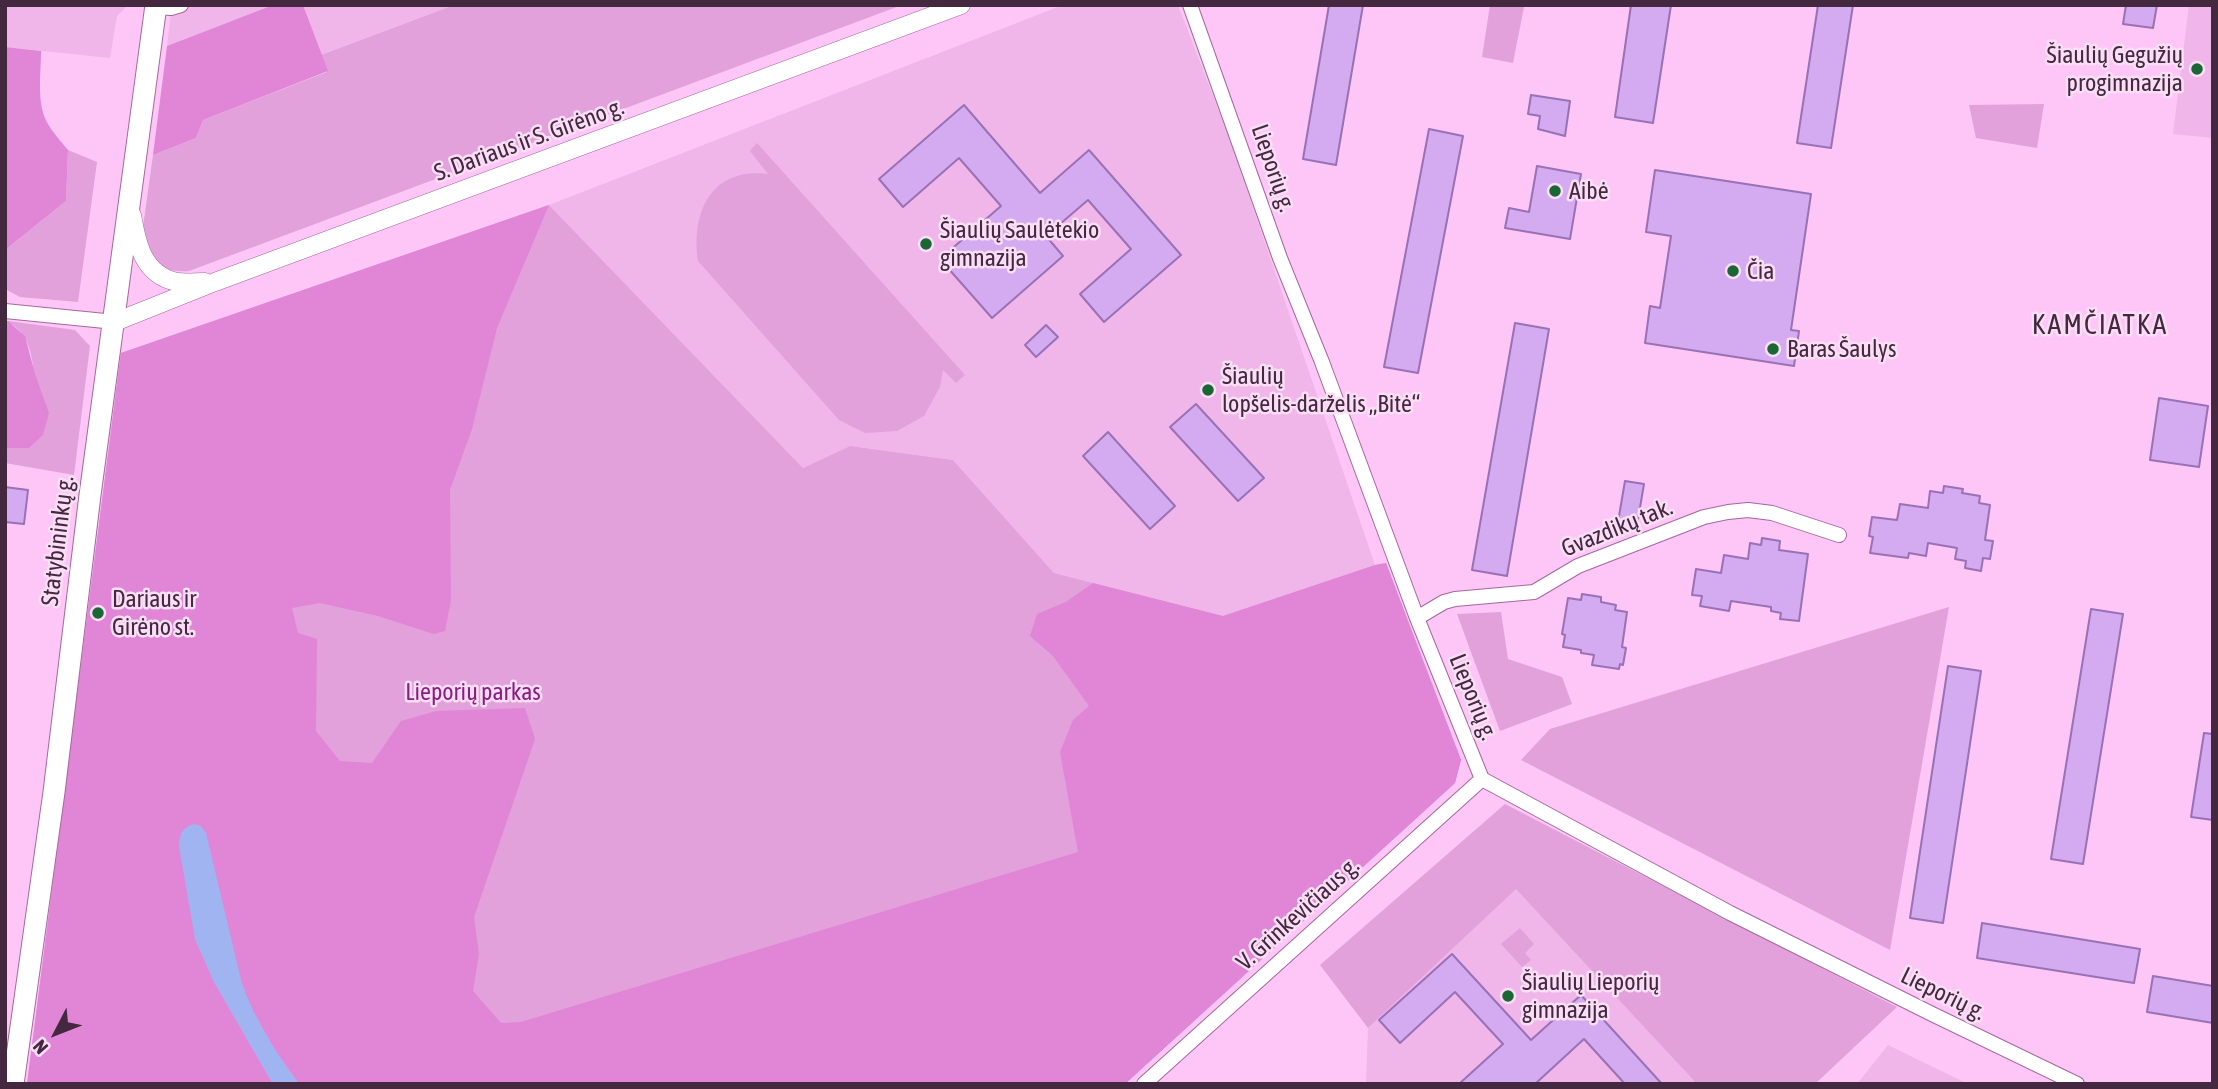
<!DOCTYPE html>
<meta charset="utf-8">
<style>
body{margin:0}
#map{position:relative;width:2218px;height:1089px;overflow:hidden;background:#fdc6f6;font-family:"Asap Condensed",sans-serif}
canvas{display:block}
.frame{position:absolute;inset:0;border:7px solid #432840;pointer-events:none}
.north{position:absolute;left:21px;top:998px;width:70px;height:70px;-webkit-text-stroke:5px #fadef5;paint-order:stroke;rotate:228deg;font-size:19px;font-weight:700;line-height:28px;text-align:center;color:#432840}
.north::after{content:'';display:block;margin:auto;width:24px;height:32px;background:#432840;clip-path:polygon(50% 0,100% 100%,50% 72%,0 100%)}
</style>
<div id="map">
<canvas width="2218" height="1089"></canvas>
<div class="frame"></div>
<div class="north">N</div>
</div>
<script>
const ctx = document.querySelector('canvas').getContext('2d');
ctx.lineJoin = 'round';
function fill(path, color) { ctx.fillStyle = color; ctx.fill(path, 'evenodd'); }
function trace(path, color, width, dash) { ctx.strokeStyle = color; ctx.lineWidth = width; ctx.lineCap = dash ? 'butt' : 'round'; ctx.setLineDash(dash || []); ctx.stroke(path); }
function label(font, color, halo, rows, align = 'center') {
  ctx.font = font + ' "Asap Condensed",sans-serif'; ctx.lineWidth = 5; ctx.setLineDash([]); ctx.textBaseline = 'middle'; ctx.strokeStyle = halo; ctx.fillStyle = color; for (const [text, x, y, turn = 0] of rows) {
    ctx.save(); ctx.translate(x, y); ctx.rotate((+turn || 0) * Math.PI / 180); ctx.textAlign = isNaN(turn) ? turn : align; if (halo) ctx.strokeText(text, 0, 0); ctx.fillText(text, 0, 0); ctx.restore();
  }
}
const built = new Path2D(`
 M 5,5 L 128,5 L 117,16 L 110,58 L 5,47 Z
 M 172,5 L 273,5 L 167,46 Z
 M 303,5 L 454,5 L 321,55 Z
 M 1063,5 L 1178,5 L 1229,137 L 1375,565 L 1223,616 L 1054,573 L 953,460 L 850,446 L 803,468 L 549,205 Z
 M 2189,5 L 2213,5 L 2213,138 L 2173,134 Z
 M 1516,888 L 1697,1084 L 1366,1084 L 1368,1028 Z
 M 1888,1045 L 1968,1084 L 1857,1084 Z`);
const green = new Path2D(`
 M 454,5 L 902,5 L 189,271 C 159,274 145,255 143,227 L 153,155 L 196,138 L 203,120 L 327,72 L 321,55 Z
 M 1490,5 L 1524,7 L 1513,63 L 1482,57 Z
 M 2044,104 L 2037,148 L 1976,138 L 1969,105 Z
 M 757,143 L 965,375 L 956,383 L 943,370 L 940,387 L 924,416 L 897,431 L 865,433 L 839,420 L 698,261 C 691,211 712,167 768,174 L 750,151 Z
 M 68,150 L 97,162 L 78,302 L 20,297 L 5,289 L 5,250 L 66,201 Z
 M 549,205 L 803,468 L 850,446 L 953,460 L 1054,573 L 1223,616 L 1375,565 L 1386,563 L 1461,760 L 1455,783 L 1125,1084 L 27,1084 L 121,353 Z
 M 5,321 L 8,321 L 75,330 L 90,346 L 74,475 L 5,463 L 5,448 L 29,448 C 32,412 47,336 5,321 Z
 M 1949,607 L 1890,950 L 1521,760 L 1550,729 Z
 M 1501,612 L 1508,659 L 1562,677 L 1572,704 L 1500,731 L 1457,614 Z
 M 1505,804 L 1897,1007 L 1815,1084 L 1697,1084 L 1516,889 L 1368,1028 L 1320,965 Z
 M 1520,928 L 1534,944 L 1525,953 L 1531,960 L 1522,967 L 1501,944 Z`);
const forest = new Path2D(`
 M 273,5 L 303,5 L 328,71 L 203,120 L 196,138 L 153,155 L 167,46 Z
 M 5,47 L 41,51 C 41,72 37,99 45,118 C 50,130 60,140 68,150 L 66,201 L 5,250 Z
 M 549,205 L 497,328 L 472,429 L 450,490 L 451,600 L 445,631 L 434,634 L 378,616 L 320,603 L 292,608 L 298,633 L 317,639 L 316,731 L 340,761 L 372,763 L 401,721 L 436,711 L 525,708 L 535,739 L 474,917 L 479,954 L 473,991 L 501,1023 L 521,1022 L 1078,852 L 1060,752 L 1073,720 L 1089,706 L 1053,656 L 1030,636 L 1037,614 L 1066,602 L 1093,583 L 1223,616 L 1375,565 L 1386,563 L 1461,760 L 1455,783 L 1125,1084 L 299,1084 L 275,1050 L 249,1004 L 242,984 L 195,939 L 214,982 L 273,1084 L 27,1084 L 121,353 Z
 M 8,321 L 25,336 L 35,374 L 49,413 L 43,435 L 29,448 L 5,448 L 5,322 Z`);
const water = new Path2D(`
 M 194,824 L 201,826 L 206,833 L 242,984 C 255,1020 276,1053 299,1084 L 273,1084 L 214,982 L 195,939 L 179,846 C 180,834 181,828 194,824 Z`);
const building = new Path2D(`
 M 1329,5 L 1363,5 L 1336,165 L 1303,159 Z
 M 1631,5 L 1671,5 L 1653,123 L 1615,117 Z
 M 1818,5 L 1853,5 L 1831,148 L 1797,143 Z
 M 2126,5 L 2157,5 L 2153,28 L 2123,24 Z
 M 1531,95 L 1570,101 L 1565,136 L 1538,129 L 1540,116 L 1528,114 Z
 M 964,105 L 1040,193 L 1089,150 L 1181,255 L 1104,322 L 1080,294 L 1131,249 L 1088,200 L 1046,236 L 1063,256 L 992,318 L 940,259 L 1001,206 L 959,158 L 903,207 L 879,179 Z
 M 1429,129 L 1463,136 L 1418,373 L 1384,367 Z
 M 1537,166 L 1581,174 L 1570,239 L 1505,228 L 1509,208 L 1529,212 Z
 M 1655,170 L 1811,194 L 1791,330 L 1799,331 L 1794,366 L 1645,343 L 1650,306 L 1660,308 L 1671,236 L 1646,232 Z
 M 1515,323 L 1549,329 L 1507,576 L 1472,570 Z
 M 1046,325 L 1058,337 L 1036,357 L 1025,345 Z
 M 2159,398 L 2208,406 L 2199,467 L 2150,460 Z
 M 1196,404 L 1264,478 L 1238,501 L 1170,427 Z
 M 1108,432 L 1175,506 L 1150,529 L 1083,456 Z
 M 1625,481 L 1644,484 L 1637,525 L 1618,522 Z
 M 1944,486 L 1963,489 L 1962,493 L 1980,496 L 1979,503 L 1990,505 L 1985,540 L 1993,541 L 1990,559 L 1983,558 L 1981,571 L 1965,568 L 1966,561 L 1955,559 L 1957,548 L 1928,543 L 1926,556 L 1909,553 L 1908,558 L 1870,553 L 1873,537 L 1869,536 L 1872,517 L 1897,520 L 1900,504 L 1928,508 L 1930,491 L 1943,493 Z
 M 5,487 L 28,490 L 24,524 L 5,522 Z
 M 1762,538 L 1780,541 L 1779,550 L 1808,554 L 1799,621 L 1780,619 L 1781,613 L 1771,611 L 1771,607 L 1731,601 L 1729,611 L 1700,606 L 1702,596 L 1692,595 L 1696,569 L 1721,573 L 1724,555 L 1748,559 L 1750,543 L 1761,545 Z
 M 1582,594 L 1601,597 L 1601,602 L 1616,605 L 1615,610 L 1627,612 L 1622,647 L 1626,648 L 1623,665 L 1620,664 L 1619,669 L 1592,665 L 1594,655 L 1581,653 L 1581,650 L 1563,647 L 1565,635 L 1562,634 L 1568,598 L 1581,600 Z
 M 2091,609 L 2123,614 L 2083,864 L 2051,859 Z
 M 1948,666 L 1981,671 L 1943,923 L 1910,918 Z
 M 2204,733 L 2213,734 L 2213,820 L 2191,817 Z
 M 1982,923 L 2140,949 L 2134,983 L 1977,958 Z
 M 1452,954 L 1531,1040 L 1581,995 L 1662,1084 L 1625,1084 L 1584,1039 L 1535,1084 L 1459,1084 L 1503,1044 L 1455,992 L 1400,1043 L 1379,1020 Z
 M 2153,976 L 2213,986 L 2213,1023 L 2147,1012 Z`);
const minor = new Path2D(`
 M 1190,5 L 1280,258 L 1322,362 L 1417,618 L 1482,779 L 1730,913 L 1932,1014 L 2077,1084
 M 156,7 L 171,8 L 181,5
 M 5,311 L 115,322
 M 1417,618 L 1444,602 L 1455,599 L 1534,592 L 1578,566 L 1704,517 L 1728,512 L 1748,510 L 1772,513 L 1839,535
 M 1144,1084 L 1482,779`);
const tertiary = new Path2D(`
 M 132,215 C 137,244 143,275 177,282 C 186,283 196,282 205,282
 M 115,322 L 215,282 L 961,5`);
const secondary = new Path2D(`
 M 13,1084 L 54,792 L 90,495 L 156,5`);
const markers = [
 [2197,69,7,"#1a6635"],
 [1555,191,7,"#1a6635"],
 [926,244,7,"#1a6635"],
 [1733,271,7,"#1a6635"],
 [1773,349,7,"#1a6635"],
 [1208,390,7,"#1a6635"],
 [98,613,7,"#1a6635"],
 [1508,996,7,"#1a6635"]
];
const poiNames = [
 ["Šiaulių Gegužių",2183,55,"right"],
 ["progimnazija",2183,83,"right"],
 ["Aibė",1569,191],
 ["Šiaulių Saulėtekio",940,230],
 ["gimnazija",940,258],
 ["Čia",1747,271],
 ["Baras Šaulys",1787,349],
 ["Šiaulių",1222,376],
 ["lopšelis-darželis „Bitė“",1222,404],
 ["Dariaus ir",112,599],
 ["Girėno st.",112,627],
 ["Šiaulių Lieporių",1522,982],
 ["gimnazija",1522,1010]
];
const streetNames = [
 ["S. Dariaus ir S. Girėno g.",529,140,-20],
 ["Lieporių g.",1273,168,71],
 ["Gvazdikų tak.",1617,528,-22],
 ["Statybininkų g.",58,541,-83],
 ["Lieporių g.",1473,697,68],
 ["V. Grinkevičiaus g.",1298,914,-42],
 ["Lieporių g.",1943,994,26]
];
const parkNames = [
 ["Lieporių parkas",473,692]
];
const quarterNames = [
 ["KAMČIATKA",2100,325]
];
fill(built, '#f0b6e9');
fill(green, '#e2a1da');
fill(forest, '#e185d7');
fill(water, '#a0b4f2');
fill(building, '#d4aaf1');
trace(building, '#9971b5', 2);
trace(minor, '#a5679e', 16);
trace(tertiary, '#a5679e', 19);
trace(secondary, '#a5679e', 23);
trace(minor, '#fff', 14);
trace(tertiary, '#fff', 18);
trace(secondary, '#fff', 21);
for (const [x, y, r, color] of markers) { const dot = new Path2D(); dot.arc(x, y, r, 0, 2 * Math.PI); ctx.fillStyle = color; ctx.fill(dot); trace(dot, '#fadef5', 2.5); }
label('24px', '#432840', '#fadef5', poiNames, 'left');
label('24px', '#432840', '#fadef5', streetNames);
label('24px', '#8a1d84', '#fadef5', parkNames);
ctx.letterSpacing = '2px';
label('28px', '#432840', '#fadef5', quarterNames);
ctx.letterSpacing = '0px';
</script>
